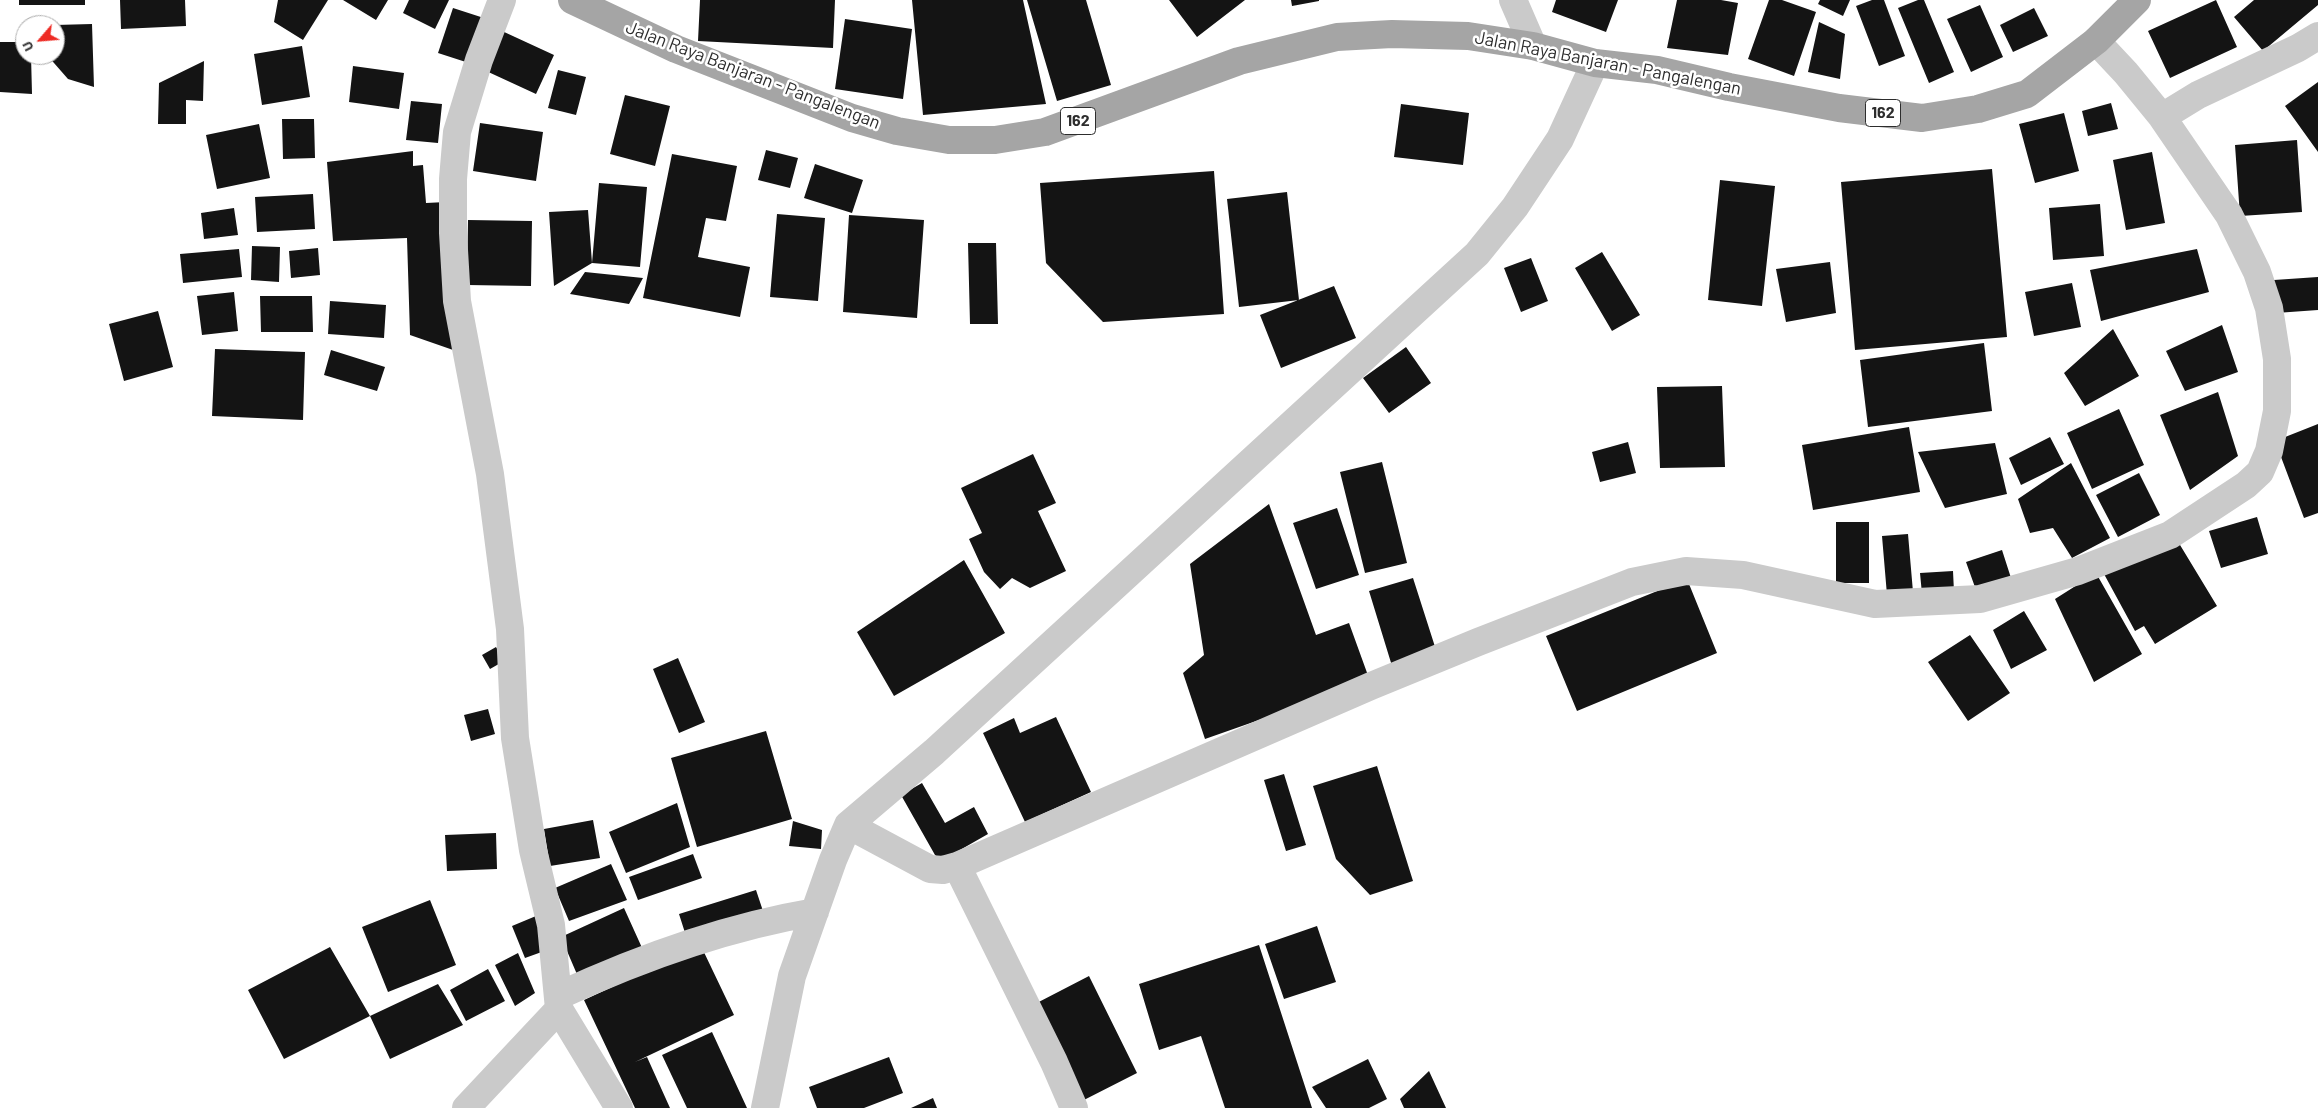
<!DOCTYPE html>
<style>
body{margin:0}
#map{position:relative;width:2318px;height:1108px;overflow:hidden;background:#fff;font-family:Barlow,sans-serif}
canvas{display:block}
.north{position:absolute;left:15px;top:15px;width:50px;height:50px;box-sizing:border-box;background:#fff;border:1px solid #ababab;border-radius:50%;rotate:243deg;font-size:14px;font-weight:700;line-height:20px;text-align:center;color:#2d2d2d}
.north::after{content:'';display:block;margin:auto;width:18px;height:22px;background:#ee2b24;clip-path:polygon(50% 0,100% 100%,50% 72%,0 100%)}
</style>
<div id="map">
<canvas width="2318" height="1108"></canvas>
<div class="north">U</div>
</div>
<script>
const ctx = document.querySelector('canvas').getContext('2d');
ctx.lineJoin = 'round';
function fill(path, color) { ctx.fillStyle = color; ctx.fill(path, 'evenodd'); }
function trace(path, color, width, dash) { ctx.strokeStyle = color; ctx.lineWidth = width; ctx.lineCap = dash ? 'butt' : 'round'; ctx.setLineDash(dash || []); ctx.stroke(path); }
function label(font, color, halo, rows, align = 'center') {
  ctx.font = font + ' Barlow,sans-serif'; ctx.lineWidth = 5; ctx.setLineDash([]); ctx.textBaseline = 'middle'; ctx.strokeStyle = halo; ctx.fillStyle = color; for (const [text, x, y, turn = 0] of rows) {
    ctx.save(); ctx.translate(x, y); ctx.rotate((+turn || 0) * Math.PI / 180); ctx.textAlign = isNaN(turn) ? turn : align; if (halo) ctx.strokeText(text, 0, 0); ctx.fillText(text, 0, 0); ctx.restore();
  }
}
const building = new Path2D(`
 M 19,0 L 85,0 L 85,5 L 19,5 Z
 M 120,0 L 185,0 L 186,26 L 121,29 Z
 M 278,0 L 328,0 L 303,40 L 274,22 Z
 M 343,0 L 388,0 L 376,20 Z
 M 409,0 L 449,0 L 435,29 L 403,13 Z
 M 700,0 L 835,0 L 833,48 L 698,41 Z
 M 912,0 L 1023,0 L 1046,104 L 923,115 Z
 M 1027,0 L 1086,0 L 1111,85 L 1057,101 Z
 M 1169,0 L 1245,0 L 1197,37 Z
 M 1291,0 L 1319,0 L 1319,1 L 1292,6 Z
 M 1556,0 L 1618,0 L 1606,32 L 1552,12 Z
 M 1677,0 L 1721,0 L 1738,3 L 1728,55 L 1667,48 Z
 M 1769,0 L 1782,0 L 1816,12 L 1794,76 L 1748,59 Z
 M 1820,0 L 1850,0 L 1843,16 L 1818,4 Z
 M 1872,0 L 1884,0 L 1905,56 L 1879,66 L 1856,6 Z
 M 1918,0 L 1924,0 L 1954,72 L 1929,83 L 1898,8 Z
 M 2216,0 L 2237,47 L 2170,78 L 2148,31 Z
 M 2254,0 L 2318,0 L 2318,5 L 2263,51 L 2234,17 Z
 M 1980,5 L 2003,57 L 1971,72 L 1947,19 Z
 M 453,8 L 487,19 L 472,64 L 438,53 Z
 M 2034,8 L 2048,36 L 2013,52 L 2000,25 Z
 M 845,19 L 912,29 L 903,99 L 835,89 Z
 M 1819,22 L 1845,34 L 1840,79 L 1808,72 Z
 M 92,24 L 94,87 L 68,79 L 47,55 L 55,55 L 55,25 Z
 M 502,31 L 554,55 L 536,94 L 484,70 Z
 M 0,42 L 25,42 L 25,55 L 31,55 L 32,94 L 0,92 Z
 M 302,46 L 310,97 L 262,105 L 254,54 Z
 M 204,61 L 203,101 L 186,100 L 186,124 L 158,124 L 159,83 Z
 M 353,66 L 404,73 L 399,109 L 349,102 Z
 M 558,70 L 586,77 L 576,115 L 548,108 Z
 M 2318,82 L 2318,152 L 2285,106 Z
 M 625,95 L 670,106 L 655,166 L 610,154 Z
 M 411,101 L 442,104 L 438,143 L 406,140 Z
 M 2111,103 L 2118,129 L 2088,136 L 2082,111 Z
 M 1401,104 L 1469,113 L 1463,165 L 1394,157 Z
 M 2064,113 L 2079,171 L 2035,183 L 2019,124 Z
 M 282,119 L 314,119 L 315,158 L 283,159 Z
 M 480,123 L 543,132 L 536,181 L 473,171 Z
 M 259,124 L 270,178 L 217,189 L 206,135 Z
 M 2297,140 L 2302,212 L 2240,216 L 2235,145 Z
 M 766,150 L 798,158 L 790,188 L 758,180 Z
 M 413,151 L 413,166 L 423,165 L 426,203 L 446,202 L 456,351 L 410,335 L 407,238 L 333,241 L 327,162 Z
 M 2152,152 L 2165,223 L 2126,230 L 2113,160 Z
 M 672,154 L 737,166 L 726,221 L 706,218 L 698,257 L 750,267 L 740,317 L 643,298 Z
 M 815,164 L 863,180 L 852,213 L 804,198 Z
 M 1992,169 L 2007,337 L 1855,350 L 1841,182 Z
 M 1214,171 L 1224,314 L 1103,322 L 1046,263 L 1040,183 Z
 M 1720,180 L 1775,186 L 1762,306 L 1708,300 Z
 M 599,183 L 647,187 L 640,267 L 592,263 L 554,286 L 549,212 L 588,210 L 592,263 Z
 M 1287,192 L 1299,300 L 1239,307 L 1227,199 Z
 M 313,194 L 315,229 L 257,232 L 255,197 Z
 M 2100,204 L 2104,256 L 2053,260 L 2049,208 Z
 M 234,208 L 238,235 L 204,239 L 201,213 Z
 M 777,214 L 825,218 L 818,301 L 770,297 Z
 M 849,215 L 924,220 L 917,318 L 843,312 Z
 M 468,220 L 532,221 L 531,286 L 467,285 Z
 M 968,243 L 996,243 L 998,324 L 970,324 Z
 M 252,246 L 280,247 L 279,282 L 251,280 Z
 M 318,248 L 320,275 L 291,278 L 289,251 Z
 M 239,249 L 242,277 L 183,283 L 180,254 Z
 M 2197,249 L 2209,292 L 2101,321 L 2090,270 Z
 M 1602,252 L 1640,315 L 1612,331 L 1575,268 Z
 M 1531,258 L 1548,301 L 1521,312 L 1504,268 Z
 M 1830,262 L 1836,313 L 1786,322 L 1776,269 Z
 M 585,272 L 643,278 L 629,304 L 570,294 Z
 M 2318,277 L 2318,310 L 2276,313 L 2274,280 Z
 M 2072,283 L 2081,327 L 2034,336 L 2025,292 Z
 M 1334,286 L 1356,338 L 1281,368 L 1260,315 Z
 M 234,292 L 238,331 L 202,335 L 197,296 Z
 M 260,296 L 312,296 L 313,332 L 261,332 Z
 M 330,301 L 386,305 L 384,338 L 328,334 Z
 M 158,311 L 173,367 L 124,381 L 109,324 Z
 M 2222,325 L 2238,372 L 2185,391 L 2166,351 Z
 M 2113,329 L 2139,376 L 2085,406 L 2064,373 Z
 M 1984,343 L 1992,411 L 1868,427 L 1860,360 Z
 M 1406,347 L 1431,383 L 1389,413 L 1363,378 Z
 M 215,349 L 305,352 L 303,420 L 212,416 Z
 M 331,350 L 385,367 L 377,391 L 324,375 Z
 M 1722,386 L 1725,467 L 1660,468 L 1657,387 Z
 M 2218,392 L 2238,456 L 2190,490 L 2160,415 Z
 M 2119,409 L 2144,465 L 2092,489 L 2067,433 Z
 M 2318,424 L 2318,513 L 2304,518 L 2275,441 Z
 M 1909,427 L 1920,492 L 1813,510 L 1802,445 Z
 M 2050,437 L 2064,464 L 2021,485 L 2009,458 Z
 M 1628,442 L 1636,473 L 1600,482 L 1592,452 Z
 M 1995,443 L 2007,494 L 1945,508 L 1918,452 Z
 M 1033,454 L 1056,503 L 1038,511 L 1066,571 L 1030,588 L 1012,578 L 1000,589 L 984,572 L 969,539 L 982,533 L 961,488 Z
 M 1382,462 L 1407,563 L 1365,573 L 1340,472 Z
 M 2071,463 L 2110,538 L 2072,558 L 2053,528 L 2030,533 L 2018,499 Z
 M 2139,473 L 2160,515 L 2118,537 L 2096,495 Z
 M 1269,504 L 1316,635 L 1349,623 L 1370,681 L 1205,739 L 1183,673 L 1204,655 L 1190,564 Z
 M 1337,508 L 1359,575 L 1316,589 L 1293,523 Z
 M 2257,517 L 2268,554 L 2221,568 L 2209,531 Z
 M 1836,522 L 1869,522 L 1869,583 L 1836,583 Z
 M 1908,534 L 1913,592 L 1887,595 L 1882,536 Z
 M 2177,540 L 2217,606 L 2155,644 L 2144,626 L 2135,631 L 2104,574 Z
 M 2002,550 L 2011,578 L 1976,590 L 1966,562 Z
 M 964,560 L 1005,633 L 894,696 L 857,632 Z
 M 1953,571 L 1954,592 L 1922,594 L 1920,573 Z
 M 2096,573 L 2142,654 L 2094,682 L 2055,599 Z
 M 1413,578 L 1437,653 L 1392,666 L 1369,591 Z
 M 1687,579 L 1717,653 L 1577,711 L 1546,636 Z
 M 2024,611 L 2047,650 L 2011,669 L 1993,630 Z
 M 1970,635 L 2010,693 L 1968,721 L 1928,662 Z
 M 496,647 L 504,661 L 490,669 L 482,655 Z
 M 678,658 L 705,722 L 679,733 L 653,669 Z
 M 488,709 L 495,734 L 471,741 L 464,715 Z
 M 1056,717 L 1091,792 L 1025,822 L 983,733 L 1014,718 L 1020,733 Z
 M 766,731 L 792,819 L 697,847 L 671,758 Z
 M 1377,766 L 1413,881 L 1370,895 L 1336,859 L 1313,786 Z
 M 1284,774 L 1306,845 L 1286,851 L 1264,780 Z
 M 922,783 L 945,823 L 974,807 L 988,834 L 953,854 L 945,863 L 935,855 L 901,795 Z
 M 677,803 L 690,847 L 626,873 L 609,832 Z
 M 593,820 L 600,858 L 550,866 L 544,829 Z
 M 793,821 L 822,830 L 821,849 L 789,846 Z
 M 496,833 L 497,869 L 447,871 L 445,835 Z
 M 693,854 L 702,878 L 638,900 L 629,877 Z
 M 611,864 L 627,900 L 569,921 L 555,888 Z
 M 756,890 L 764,914 L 687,939 L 679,914 Z
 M 430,900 L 456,965 L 388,992 L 362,927 Z
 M 624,908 L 643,950 L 579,979 L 561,937 Z
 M 536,916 L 550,949 L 525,958 L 512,926 Z
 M 1317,926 L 1336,982 L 1284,999 L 1265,944 Z
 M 1259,945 L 1273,988 L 1312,1108 L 1225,1108 L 1201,1036 L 1159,1050 L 1139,984 Z
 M 701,946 L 734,1015 L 635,1062 L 647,1057 L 670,1108 L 635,1108 L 584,1000 Z
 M 330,947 L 370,1016 L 438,984 L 463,1025 L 390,1059 L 370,1016 L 284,1059 L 248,990 Z
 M 518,953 L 535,993 L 515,1006 L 495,965 Z
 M 488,969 L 505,1001 L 466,1021 L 450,990 Z
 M 1089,976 L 1137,1073 L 1080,1102 L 1031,1006 Z
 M 712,1032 L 747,1108 L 687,1108 L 662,1055 Z
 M 889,1057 L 903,1093 L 864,1108 L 817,1108 L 809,1087 Z
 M 1368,1059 L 1387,1099 L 1369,1108 L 1326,1108 L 1312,1087 Z
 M 1429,1071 L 1446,1108 L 1404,1108 L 1400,1099 Z
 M 933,1098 L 937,1108 L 911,1108 Z`);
const minor = new Path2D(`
 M 502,0 L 479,60 L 457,132 L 453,179 L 453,233 L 457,301 L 490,474 L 510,629 L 515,738 L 533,850 L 551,925 L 559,1009 L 619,1108
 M 1513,0 L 1533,46
 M 2162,117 L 2198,95 L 2298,48 L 2318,36
 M 848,825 L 930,869 L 943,870 L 957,866 L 1054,1062 L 1074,1108
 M 957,866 L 1371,686 L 1478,642 L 1632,582 L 1686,571 L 1743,575 L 1875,604 L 1980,599 L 2078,571 L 2170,535 L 2246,485 L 2260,472 L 2269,451 L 2277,411 L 2277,359 L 2269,308 L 2257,272 L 2229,215 L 2162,117 L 2126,73 L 2096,41
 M 558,996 C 640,958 726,927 815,912
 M 466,1108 L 559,1009
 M 765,1108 L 792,976 L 833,860 L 848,825 L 934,752 L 1477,254 L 1515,207 L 1560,139 L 1595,63`);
const primary = new Path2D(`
 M 572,0 L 676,49 L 852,118 L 897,131 L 949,140 L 995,140 L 1045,132 L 1239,61 L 1337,37 L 1392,34 L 1468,36 L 1533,46 L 1595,63 L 1657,70 L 1729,87 L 1839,108 L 1922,118 L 1978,109 L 2027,94 L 2096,41 L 2137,0`);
const shields = [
 [1883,113,35],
 [1078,121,35]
];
const shieldNames = [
 ["162",1883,113],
 ["162",1078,121]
];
const streetNames = [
 ["Jalan Raya Banjaran - Pangalengan",1608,63,11],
 ["Jalan Raya Banjaran - Pangalengan",753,75,21]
];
fill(building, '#141414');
trace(minor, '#cacaca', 28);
trace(primary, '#a5a5a5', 28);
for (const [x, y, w] of shields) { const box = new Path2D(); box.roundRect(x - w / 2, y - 13.5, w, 27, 4); ctx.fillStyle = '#fff'; ctx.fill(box); trace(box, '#2d2d2d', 1); }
label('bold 16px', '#2d2d2d', null, shieldNames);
label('18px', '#2d2d2d', '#fff', streetNames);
</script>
